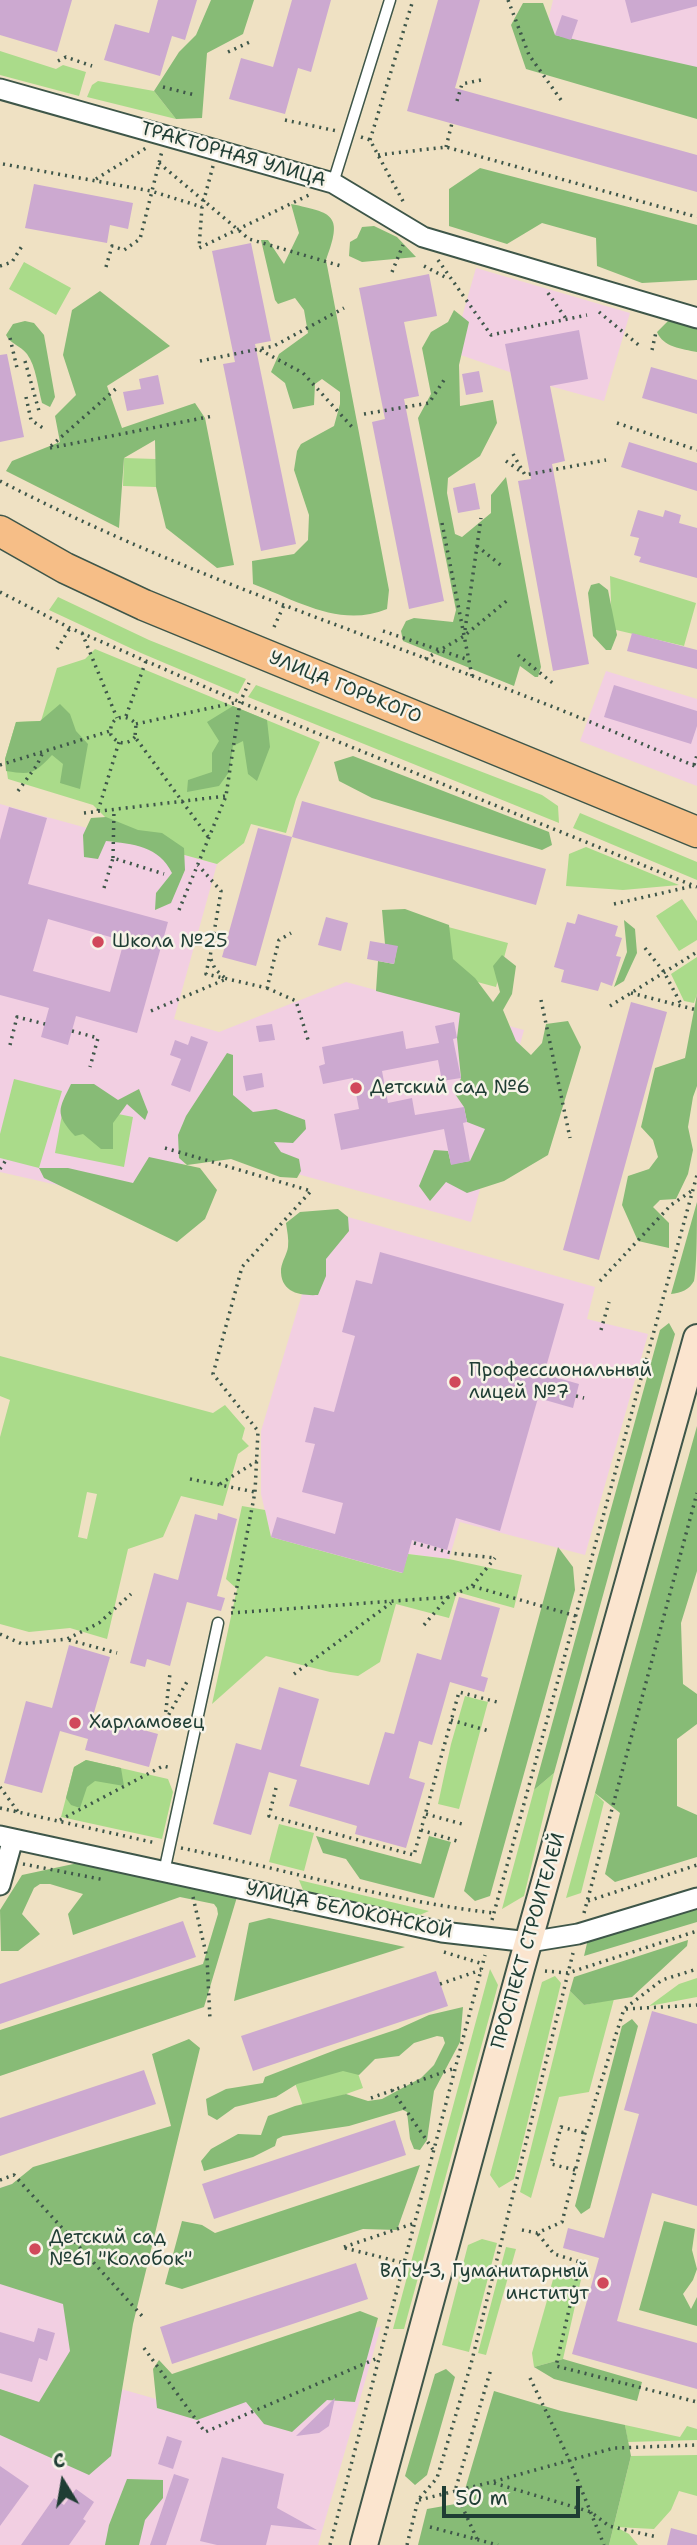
<!DOCTYPE html>
<meta charset="utf-8">
<style>
body{margin:0}
#map{position:relative;width:697px;height:2545px;overflow:hidden;background:#efe1c3;font-family:"Shantell Sans",sans-serif}
canvas{display:block}
.north{position:absolute;left:28px;top:2447px;width:70px;height:70px;-webkit-text-stroke:5px #f7f3e8;paint-order:stroke;rotate:349deg;font-size:19px;font-weight:700;line-height:28px;text-align:center;color:#1f3d34}
.north::after{content:'';display:block;margin:auto;width:24px;height:32px;background:#1f3d34;clip-path:polygon(50% 0,100% 100%,50% 72%,0 100%)}
.scale{position:absolute;left:442px;top:2486px;width:138px;height:32px;box-sizing:border-box;border:4px solid #1f3d34;border-top:0;padding-left:9px;font-size:21px;line-height:24px;white-space:nowrap;color:#1f3d34;-webkit-text-stroke:5px #f7f3e8;paint-order:stroke}
</style>
<div id="map">
<canvas width="697" height="2545"></canvas>
<div class="north">С</div>
<div class="scale">50 m</div>
</div>
<script>
const ctx = document.querySelector('canvas').getContext('2d');
ctx.lineJoin = 'round';
function fill(path, color) { ctx.fillStyle = color; ctx.fill(path, 'evenodd'); }
function trace(path, color, width, dash) { ctx.strokeStyle = color; ctx.lineWidth = width; ctx.lineCap = dash ? 'butt' : 'round'; ctx.setLineDash(dash || []); ctx.stroke(path); }
function label(font, color, halo, rows, align = 'center') {
  ctx.font = font + ' "Shantell Sans",sans-serif'; ctx.lineWidth = 5; ctx.setLineDash([]); ctx.textBaseline = 'middle'; ctx.strokeStyle = halo; ctx.fillStyle = color; for (const [text, x, y, turn = 0] of rows) {
    ctx.save(); ctx.translate(x, y); ctx.rotate((+turn || 0) * Math.PI / 180); ctx.textAlign = isNaN(turn) ? turn : align; if (halo) ctx.strokeText(text, 0, 0); ctx.fillText(text, 0, 0); ctx.restore();
  }
}
const built = new Path2D(`
 M 553,0 L 697,0 L 697,88 L 541,50 Z
 M 476,268 L 630,313 L 604,401 L 550,386 L 452,352 Z
 M 606,671 L 697,699 L 697,786 L 580,741 Z
 M 0,804 L 217,864 L 174,1019 L 219,1032 L 346,982 L 524,1030 L 471,1222 L 189,1144 L 172,1211 L 0,1172 Z
 M 327,1211 L 595,1287 L 587,1319 L 648,1334 L 585,1555 L 460,1522 L 449,1559 L 408,1554 L 403,1573 L 271,1537 L 261,1494 L 261,1431 Z
 M 12,2184 L 107,2385 L 163,2401 L 381,2326 L 318,2545 L 0,2545 L 0,2188 Z`);
const green = new Path2D(`
 M 0,51 L 56,69 L 63,65 L 86,72 L 79,96 L 0,75 Z
 M 98,81 L 154,91 L 176,119 L 87,97 L 92,85 Z
 M 24,262 L 71,288 L 56,315 L 9,289 Z
 M 124,458 L 156,459 L 156,487 L 123,486 Z
 M 610,576 L 696,603 L 684,646 L 612,629 Z
 M 58,597 L 149,640 L 246,679 L 238,694 L 141,653 L 49,610 Z
 M 95,649 L 320,742 L 296,799 L 286,833 L 251,824 L 244,843 L 217,864 L 127,839 L 93,805 L 8,779 L 5,759 L 16,722 L 41,721 L 57,668 L 85,659 Z
 M 256,685 L 542,795 L 558,806 L 559,823 L 248,697 Z
 M 580,813 L 697,862 L 697,880 L 573,828 Z
 M 586,847 L 679,885 L 623,890 L 566,886 L 569,854 Z
 M 682,899 L 697,921 L 697,940 L 679,951 L 656,916 Z
 M 437,924 L 508,943 L 496,987 L 425,968 Z
 M 697,957 L 697,994 L 694,1003 L 684,1001 L 671,974 Z
 M 14,1079 L 62,1091 L 39,1168 L 0,1158 L 0,1134 Z
 M 64,1103 L 133,1117 L 124,1167 L 55,1153 Z
 M 0,1356 L 213,1413 L 225,1405 L 245,1428 L 242,1439 L 249,1446 L 238,1454 L 223,1506 L 181,1496 L 163,1537 L 128,1549 L 107,1639 L 70,1628 L 29,1632 L 0,1624 L 0,1437 L 10,1400 L 0,1396 ZM 87,1492 L 97,1494 L 87,1539 L 78,1537 Z
 M 242,1506 L 265,1510 L 271,1537 L 402,1573 L 408,1554 L 449,1559 L 522,1575 L 514,1608 L 457,1592 L 449,1618 L 396,1604 L 380,1662 L 358,1676 L 330,1672 L 266,1656 L 212,1704 L 237,1589 L 226,1579 Z
 M 465,1696 L 488,1702 L 459,1809 L 438,1804 L 451,1744 Z
 M 86,1760 L 168,1779 L 173,1792 L 162,1839 L 61,1817 L 74,1767 Z
 M 554,1773 L 524,1896 L 502,1909 L 534,1790 Z
 M 595,1793 L 604,1802 L 581,1893 L 566,1898 Z
 M 279,1824 L 314,1833 L 304,1871 L 269,1862 Z
 M 299,1880 L 429,1911 L 415,1917 L 305,1895 Z
 M 490,1969 L 498,1985 L 404,2329 L 393,2329 Z
 M 555,1976 L 561,1983 L 514,2179 L 499,2188 L 490,2175 L 542,1982 Z
 M 697,1978 L 697,1997 L 649,2006 L 679,1984 Z
 M 570,1991 L 584,2005 L 614,1999 L 589,2092 L 559,2097 L 531,2198 L 520,2192 Z
 M 353,2059 L 363,2088 L 304,2109 L 294,2080 Z
 M 482,2239 L 497,2243 L 469,2352 L 442,2345 L 468,2245 Z
 M 506,2247 L 516,2249 L 486,2355 L 478,2353 Z
 M 556,2269 L 582,2275 L 563,2359 L 534,2367 L 532,2353 Z
 M 625,2425 L 680,2437 L 687,2426 L 697,2429 L 697,2440 L 628,2442 Z
 M 697,2455 L 697,2496 L 679,2491 L 671,2510 L 654,2529 L 616,2527 L 629,2534 L 638,2545 L 609,2545 L 631,2456 Z`);
const forest = new Path2D(`
 M 211,0 L 254,0 L 243,34 L 207,53 L 202,118 L 176,119 L 154,91 L 179,52 L 196,35 Z
 M 523,3 L 543,3 L 555,35 L 697,67 L 697,119 L 526,69 L 511,25 Z
 M 480,168 L 697,225 L 697,280 L 642,283 L 597,266 L 596,238 L 542,223 L 507,244 L 449,226 L 449,189 Z
 M 291,204 C 334,213 343,215 326,260 L 389,590 L 387,609 C 340,628 298,601 253,584 L 252,561 L 294,554 L 308,540 L 309,515 L 294,470 L 297,451 L 301,444 L 334,426 L 340,404 L 340,392 L 322,379 L 315,384 L 314,405 L 293,409 L 285,383 L 271,372 L 279,354 L 308,333 L 304,310 L 295,298 L 278,304 L 275,300 L 261,240 L 268,240 L 284,264 L 299,233 Z
 M 374,226 L 397,237 L 416,257 L 362,262 L 349,256 L 350,242 L 357,238 L 362,227 Z
 M 100,291 L 170,346 L 107,386 L 122,428 L 195,403 L 205,418 L 234,565 L 217,568 L 166,528 L 156,487 L 155,440 L 124,458 L 119,528 L 6,471 L 12,461 L 60,442 L 55,416 L 76,395 L 63,355 L 72,310 Z
 M 454,310 L 469,322 L 459,365 L 460,406 L 493,400 L 497,423 L 480,456 L 448,478 L 447,493 L 455,534 L 462,537 L 491,513 L 491,495 L 506,477 L 541,667 L 538,677 L 535,677 L 520,666 L 514,686 L 403,641 L 401,631 L 406,621 L 414,618 L 453,622 L 456,610 L 418,418 L 431,394 L 422,348 L 431,332 L 448,322 Z
 M 670,319 L 697,327 L 697,352 C 682,349 663,347 657,332 Z
 M 25,321 L 34,323 L 44,335 L 55,397 L 50,407 L 42,403 C 38,388 36,366 27,354 C 20,345 10,344 6,335 L 13,324 Z
 M 599,583 L 608,590 L 617,635 L 611,650 L 606,650 L 593,636 L 588,593 L 591,585 Z
 M 60,704 L 70,714 L 76,731 L 88,744 L 80,789 L 60,783 L 63,764 L 52,755 C 34,774 32,775 6,771 L 5,759 L 16,722 L 40,721 Z
 M 233,706 L 267,720 L 270,747 L 257,781 L 248,774 L 243,741 L 233,746 L 229,772 L 219,786 L 187,792 L 188,780 L 212,772 L 212,753 L 219,741 L 207,722 Z
 M 353,756 L 549,832 L 552,845 L 542,850 L 372,798 L 339,781 L 334,762 Z
 M 106,817 L 138,830 L 162,833 L 184,848 L 185,870 L 171,903 L 155,910 L 156,893 L 172,873 C 159,846 133,844 106,841 L 98,859 L 84,857 L 83,835 L 91,818 Z
 M 405,909 L 449,925 L 453,959 L 475,978 L 493,1002 L 500,992 L 493,966 L 502,955 L 516,966 L 512,994 L 503,1010 L 516,1041 L 531,1055 L 542,1043 L 546,1024 L 568,1021 L 581,1047 L 548,1155 L 504,1181 L 467,1193 L 446,1182 L 430,1201 L 419,1186 L 434,1150 L 448,1151 L 451,1164 L 470,1161 L 485,1129 L 467,1122 L 464,1107 L 455,1094 L 461,1078 L 457,1038 L 460,1013 L 376,991 L 378,961 L 394,964 L 397,947 L 385,944 L 382,910 Z
 M 624,920 L 635,929 L 637,953 L 624,981 L 614,987 L 627,952 Z
 M 697,994 L 697,1086 L 693,1097 L 688,1127 L 693,1150 L 688,1174 L 676,1199 L 660,1200 L 653,1207 L 669,1223 L 669,1248 L 638,1241 L 622,1205 L 628,1176 L 649,1169 L 658,1157 L 653,1140 L 641,1127 L 655,1068 L 685,1058 Z
 M 227,1053 L 233,1055 L 233,1095 L 253,1112 L 276,1109 L 305,1120 L 306,1129 L 293,1143 L 274,1142 L 281,1152 L 299,1159 L 301,1171 L 297,1178 L 280,1177 L 231,1159 L 187,1165 L 179,1158 L 178,1135 L 186,1116 Z
 M 71,1084 L 94,1084 L 118,1100 L 139,1089 L 148,1112 L 145,1120 L 127,1104 L 113,1123 L 113,1149 L 101,1149 L 83,1134 L 75,1136 C 54,1113 59,1109 71,1084 Z
 M 149,1157 L 200,1168 L 217,1190 L 205,1219 L 177,1242 L 44,1178 L 39,1168 L 68,1168 L 133,1183 Z
 M 697,1202 C 697,1219 697,1268 694,1281 C 689,1290 681,1293 671,1294 Z
 M 338,1209 L 348,1217 L 349,1231 L 326,1259 L 326,1276 L 318,1295 C 299,1296 280,1292 281,1269 C 282,1261 287,1254 288,1247 C 289,1239 287,1231 286,1223 L 300,1212 Z
 M 669,1323 L 675,1334 L 554,1773 L 534,1790 L 660,1330 Z
 M 697,1426 L 697,1571 L 681,1623 L 683,1684 L 697,1694 L 697,1724 L 677,1739 L 677,1806 L 697,1815 L 697,1857 L 615,1882 L 605,1874 L 620,1813 L 595,1793 Z
 M 558,1547 L 573,1567 L 575,1590 L 490,1896 L 475,1901 L 464,1891 Z
 M 86,1760 L 121,1768 L 124,1786 L 95,1781 L 87,1787 L 80,1808 L 71,1805 L 66,1798 L 74,1767 Z
 M 316,1836 L 421,1864 L 429,1836 L 451,1842 L 434,1898 L 360,1879 L 346,1859 L 323,1853 Z
 M 78,1863 L 237,1897 L 204,2007 L 0,2076 L 0,2030 L 203,1964 L 218,1914 L 217,1908 L 214,1904 L 180,1897 L 73,1935 L 68,1914 L 83,1894 L 50,1884 L 40,1884 L 34,1888 L 22,1914 L 40,1934 L 18,1951 L 1,1951 L 0,1910 L 22,1875 Z
 M 697,1907 L 697,1922 L 584,1956 L 588,1939 Z
 M 269,1918 L 405,1947 L 234,2001 L 249,1923 Z
 M 688,1940 L 687,1946 L 632,1997 L 584,2005 L 570,1991 L 574,1977 Z
 M 463,2007 L 460,2042 L 434,2091 L 427,2140 L 420,2150 L 414,2149 L 410,2139 L 407,2112 L 403,2110 L 349,2126 L 283,2136 L 277,2139 L 275,2146 L 253,2157 L 204,2171 L 201,2161 L 211,2149 L 238,2134 L 261,2135 L 268,2116 L 295,2106 L 346,2094 L 368,2101 L 382,2099 L 421,2078 L 434,2065 L 445,2043 L 443,2037 L 437,2036 L 414,2043 L 399,2056 L 375,2059 L 359,2075 L 343,2071 L 297,2084 L 276,2097 L 235,2107 L 217,2120 L 208,2115 L 206,2099 L 226,2089 L 263,2083 L 265,2077 L 338,2049 L 398,2029 L 429,2015 Z
 M 632,2019 L 638,2026 L 590,2208 L 581,2214 L 575,2206 L 622,2026 Z
 M 189,2039 L 200,2048 L 133,2324 L 111,2456 L 89,2475 L 0,2435 L 0,2389 L 39,2402 L 70,2351 L 63,2304 L 0,2284 L 0,2188 L 12,2184 L 33,2167 L 171,2126 L 152,2054 Z
 M 420,2165 L 397,2230 L 363,2229 L 182,2289 L 165,2284 L 182,2221 L 202,2225 L 215,2233 Z
 M 664,2221 L 695,2229 L 692,2250 L 697,2269 L 693,2280 L 683,2294 L 691,2309 L 697,2297 L 697,2326 L 639,2310 Z
 M 360,2311 L 378,2318 L 355,2402 L 327,2400 L 292,2432 L 264,2424 L 246,2402 L 197,2420 L 157,2408 L 153,2369 L 159,2360 L 172,2374 Z
 M 563,2359 L 642,2382 L 637,2401 L 554,2379 L 534,2367 Z
 M 446,2369 L 455,2377 L 427,2475 L 415,2485 L 405,2476 L 435,2374 Z
 M 494,2391 L 561,2411 L 625,2425 L 631,2456 L 609,2545 L 418,2545 L 427,2509 L 461,2503 Z
 M 127,2479 L 163,2480 L 163,2498 L 145,2520 L 139,2545 L 105,2545 L 109,2525 Z`);
const building = new Path2D(`
 M 0,0 L 72,0 L 57,52 L 0,35 Z
 M 158,0 L 197,0 L 185,40 L 172,36 L 160,76 L 104,60 L 115,24 L 149,33 Z
 M 292,0 L 331,0 L 311,72 L 298,68 L 285,114 L 229,99 L 241,58 L 273,67 Z
 M 438,0 L 480,0 L 455,88 L 697,155 L 697,192 L 407,111 Z
 M 625,0 L 697,0 L 697,6 L 631,23 Z
 M 562,15 L 578,20 L 571,40 L 555,35 Z
 M 34,184 L 133,203 L 128,229 L 110,225 L 107,243 L 25,228 Z
 M 251,243 L 271,341 L 255,344 L 296,544 L 261,551 L 223,364 L 235,362 L 212,251 Z
 M 429,274 L 437,316 L 404,322 L 419,396 L 404,399 L 444,601 L 409,609 L 372,422 L 385,419 L 359,288 Z
 M 579,330 L 588,379 L 550,386 L 565,461 L 552,464 L 589,664 L 553,671 L 518,481 L 531,479 L 505,344 Z
 M 7,354 L 24,437 L 0,442 L 0,355 Z
 M 651,367 L 697,380 L 697,414 L 642,398 Z
 M 479,371 L 483,392 L 466,395 L 462,374 Z
 M 158,375 L 164,404 L 127,411 L 123,392 L 141,389 L 139,379 Z
 M 629,442 L 697,463 L 697,491 L 621,467 Z
 M 475,483 L 480,509 L 458,513 L 453,488 Z
 M 638,510 L 663,517 L 665,510 L 681,515 L 679,523 L 697,528 L 697,578 L 639,562 L 641,557 L 634,555 L 639,538 L 630,536 Z
 M 632,633 L 697,650 L 697,669 L 627,651 Z
 M 614,685 L 697,711 L 697,726 L 691,744 L 604,717 Z
 M 302,801 L 546,869 L 536,905 L 292,837 L 256,966 L 222,957 L 258,828 L 292,837 Z
 M 9,807 L 47,818 L 28,884 L 168,922 L 137,1033 L 76,1016 L 68,1045 L 41,1037 L 49,1008 L 0,995 L 0,840 ZM 48,919 L 124,941 L 110,992 L 33,971 Z
 M 578,914 L 618,926 L 615,936 L 622,938 L 616,956 L 621,957 L 612,986 L 601,982 L 598,991 L 561,982 L 564,970 L 554,967 L 567,922 L 575,924 Z
 M 326,917 L 348,923 L 341,951 L 318,945 Z
 M 370,941 L 398,946 L 394,964 L 367,959 Z
 M 631,1002 L 667,1012 L 599,1260 L 563,1250 Z
 M 454,1022 L 457,1038 L 453,1039 L 461,1078 L 442,1081 L 438,1060 L 382,1071 L 388,1103 L 412,1098 L 415,1115 L 464,1107 L 467,1122 L 463,1123 L 470,1161 L 451,1165 L 444,1129 L 341,1150 L 334,1114 L 359,1109 L 353,1078 L 323,1084 L 319,1066 L 325,1064 L 322,1047 L 403,1031 L 406,1049 L 439,1043 L 435,1026 Z
 M 272,1024 L 275,1040 L 259,1042 L 256,1026 Z
 M 191,1036 L 208,1042 L 190,1092 L 171,1085 L 181,1059 L 170,1055 L 175,1040 L 188,1045 Z
 M 262,1073 L 264,1087 L 246,1091 L 243,1076 Z
 M 380,1252 L 564,1304 L 544,1374 L 579,1384 L 573,1408 L 538,1398 L 500,1531 L 456,1518 L 447,1550 L 412,1540 L 403,1573 L 271,1537 L 277,1517 L 335,1534 L 343,1503 L 302,1492 L 315,1444 L 305,1442 L 314,1407 L 334,1412 L 355,1336 L 342,1332 L 356,1280 L 372,1284 Z
 M 218,1513 L 237,1519 L 217,1596 L 225,1598 L 221,1611 L 187,1602 L 170,1666 L 147,1659 L 145,1667 L 130,1663 L 154,1573 L 178,1580 L 195,1514 L 217,1520 Z
 M 459,1597 L 500,1608 L 481,1676 L 488,1678 L 484,1692 L 450,1682 L 432,1745 L 419,1741 L 409,1778 L 425,1783 L 406,1848 L 355,1834 L 357,1826 L 289,1806 L 297,1780 L 269,1772 L 251,1835 L 213,1824 L 236,1743 L 261,1750 L 279,1687 L 319,1699 L 300,1766 L 369,1785 L 385,1732 L 394,1734 L 417,1653 L 441,1660 Z
 M 69,1645 L 110,1657 L 93,1716 L 158,1734 L 149,1767 L 85,1750 L 88,1739 L 60,1731 L 42,1793 L 4,1783 L 26,1701 L 52,1708 Z
 M 183,1921 L 196,1957 L 0,2024 L 0,1984 Z
 M 436,1971 L 448,2006 L 253,2071 L 241,2036 Z
 M 652,2011 L 697,2024 L 697,2206 L 652,2193 L 617,2321 L 697,2343 L 697,2389 L 572,2354 L 599,2258 L 563,2248 L 568,2228 L 604,2238 L 639,2114 L 624,2110 Z
 M 144,2070 L 156,2104 L 0,2156 L 0,2118 Z
 M 395,2120 L 406,2155 L 214,2219 L 202,2184 Z
 M 356,2263 L 368,2299 L 172,2364 L 160,2327 Z
 M 38,2328 L 55,2333 L 47,2361 L 39,2358 L 32,2382 L 0,2373 L 0,2332 L 34,2342 Z
 M 335,2398 L 329,2426 L 319,2433 L 296,2436 Z
 M 167,2436 L 182,2441 L 173,2469 L 158,2464 Z
 M 222,2457 L 284,2474 L 277,2508 L 317,2530 L 271,2525 L 266,2545 L 217,2545 L 200,2541 Z
 M 0,2466 L 29,2486 L 0,2526 Z
 M 174,2474 L 189,2479 L 166,2545 L 150,2545 Z
 M 76,2489 L 94,2502 L 83,2519 L 86,2521 L 69,2545 L 21,2545 L 54,2498 L 64,2505 Z
 M 671,2528 L 697,2535 L 697,2545 L 667,2545 Z`);
const path = new Path2D(`
 M 508,0 L 529,55 L 561,100
 M 228,52 L 252,41
 M 58,61 L 66,57 L 92,66
 M 163,87 L 195,95
 M 457,101 L 462,84 L 481,80
 M 285,120 L 337,131
 M 361,137 L 370,140 L 405,205
 M 370,140 L 413,0
 M 446,147 L 452,123
 M 378,155 L 446,147 L 697,217
 M 159,163 L 249,239 L 341,266
 M 3,164 L 151,191 L 202,207
 M 213,166 L 202,207 L 199,248 L 309,195
 M 96,179 L 146,148
 M 438,260 L 491,335 L 587,315
 M 0,266 L 12,262 L 22,246
 M 424,266 L 447,278
 M 106,267 L 112,246 L 124,250 L 140,239 L 162,151
 M 392,272 L 403,245
 M 548,293 L 567,320
 M 599,312 L 641,347
 M 10,338 L 17,368
 M 260,350 L 303,373 L 353,428
 M 652,350 L 656,332
 M 25,361 L 39,411
 M 200,361 L 274,346 L 344,308
 M 26,397 L 31,420 L 46,430
 M 364,414 L 429,403 L 446,377
 M 617,423 L 697,450
 M 51,446 L 119,386
 M 50,448 L 213,416
 M 513,454 L 525,475 L 606,460
 M 506,461 L 523,473
 M 0,481 C 168,568 349,628 525,696 C 583,718 640,743 697,767
 M 442,523 L 472,676
 M 477,546 L 503,567
 M 0,592 L 70,628 L 240,702 L 697,887
 M 274,627 L 284,605
 M 465,630 L 481,518
 M 383,631 L 469,660
 M 82,633 L 117,718
 M 57,649 L 70,628
 M 518,655 L 555,685
 M 425,659 L 464,636 L 509,599
 M 126,716 L 146,661
 M 136,724 L 238,702
 M 135,737 C 127,745 118,745 111,735 C 108,718 124,711 136,724 L 135,737 L 209,838
 M 0,765 L 110,731
 M 694,765 L 697,755
 M 18,791 L 37,765 L 43,752
 M 98,811 L 119,742
 M 84,813 L 226,796
 M 113,858 L 114,809
 M 104,888 L 113,858 L 164,874
 M 614,904 L 693,886
 M 179,910 L 226,796 L 240,702 L 249,683
 M 645,948 L 664,972 L 682,1006
 M 209,959 L 206,974 L 267,988 L 279,940 L 291,933
 M 267,988 L 296,1001 L 309,1043
 M 631,993 L 697,1010
 M 541,1000 L 570,1138
 M 610,1006 L 697,952
 M 151,1011 L 226,979 L 215,969 L 210,957 L 221,891 L 198,865
 M 72,1031 L 98,1038 L 90,1067
 M 10,1045 L 17,1017 L 45,1024
 M 165,1148 L 311,1191 L 242,1267 L 213,1374 L 258,1431 L 255,1492 L 232,1613
 M 0,1169 L 6,1160
 M 600,1281 L 671,1205 L 693,1190
 M 601,1330 L 609,1302
 M 576,1396 L 584,1398
 M 190,1479 L 255,1492
 M 220,1484 L 257,1461
 M 414,1543 L 451,1553 L 495,1558
 M 472,1586 L 495,1558
 M 231,1613 L 449,1597 L 472,1586 L 576,1616
 M 424,1625 L 448,1597
 M 0,1634 L 22,1644 L 67,1639 L 99,1623 L 131,1594
 M 69,1640 L 117,1653
 M 294,1674 L 391,1603
 M 165,1719 L 170,1673
 M 451,1720 L 489,1731
 M 162,1727 L 189,1678
 M 0,1787 L 19,1813
 M 276,1788 L 269,1816 L 414,1855 L 459,1692 L 497,1702
 M 0,1808 L 156,1843
 M 426,1814 L 462,1824
 M 60,1820 L 163,1766 L 172,1768
 M 421,1830 L 457,1841
 M 181,1848 C 285,1869 388,1901 494,1913
 M 23,1864 L 105,1880
 M 193,1897 L 207,1958 L 210,2020
 M 588,1901 L 697,1865
 M 584,1913 L 697,1493
 M 492,1920 L 697,1175
 M 444,1952 L 483,1964
 M 545,1971 L 568,1973 L 697,1931
 M 440,1984 L 481,1970
 M 626,2009 L 697,2005
 M 392,2090 L 434,2151
 M 371,2098 L 455,2068
 M 575,2170 L 551,2164 L 561,2127 L 585,2133
 M 0,2180 L 14,2175 L 143,2317
 M 522,2230 L 537,2233 L 562,2222 L 585,2133 L 624,2009 L 662,1980 L 697,1969
 M 538,2234 L 554,2254 L 580,2262 L 556,2366 L 697,2402
 M 344,2247 L 415,2223
 M 345,2248 L 404,2263
 M 144,2348 L 205,2432 L 378,2358
 M 530,2378 L 569,2459 L 604,2545
 M 494,2483 L 591,2512 L 609,2526 L 657,2537
 M 419,2500 L 492,2482 L 614,2448 L 697,2445
 M 430,2527 L 498,2545
 M 477,2539 L 455,2491 L 491,2369
 M 330,2545 L 485,1955
 M 407,2545 L 418,2500 L 437,2478 L 471,2364 L 573,1953`);
const lane = new Path2D(`
 M 333,183 L 390,0
 M 164,1872 L 218,1623`);
const street = new Path2D(`
 M 0,89 L 333,183 L 423,237 L 697,318
 M 0,1836 L 442,1932 L 529,1942 L 578,1934 L 697,1898
 M 0,1885 L 13,1839`);
const secondary = new Path2D(`
 M 364,2545 L 521,1968 L 697,1338`);
const primary = new Path2D(`
 M 0,531 L 65,568 L 144,605 L 697,832`);
const markers = [
 [98,942,7,"#d1495b"],
 [356,1088,7,"#d1495b"],
 [455,1382,7,"#d1495b"],
 [75,1723,7,"#d1495b"],
 [35,2249,7,"#d1495b"],
 [603,2283,7,"#d1495b"]
];
const streetNames = [
 ["ТРАКТОРНАЯ УЛИЦА",233,155,16],
 ["УЛИЦА ГОРЬКОГО",345,688,22],
 ["УЛИЦА БЕЛОКОНСКОЙ",349,1911,12],
 ["ПРОСПЕКТ СТРОИТЕЛЕЙ",529,1941,-74]
];
const poiNames = [
 ["Школа №25",112,942],
 ["Детский сад №6",370,1088],
 ["Профессиональный",469,1371],
 ["лицей №7",469,1393],
 ["Харламовец",89,1723],
 ["Детский сад",49,2238],
 ["№61 \"Колобок\"",49,2260],
 ["ВлГУ-3, Гуманитарный",589,2272,"right"],
 ["институт",589,2294,"right"]
];
fill(built, '#f2cfe2');
fill(green, '#aadb8a');
fill(forest, '#87bb76');
fill(building, '#cca9d0');
trace(lane, '#3e5649', 13);
trace(street, '#3e5649', 23);
trace(secondary, '#3e5649', 30);
trace(primary, '#3e5649', 33);
trace(path, '#3e5649', 3.5, [2, 5]);
trace(lane, '#fff', 10);
trace(street, '#fff', 19);
trace(secondary, '#fbe5cf', 26);
trace(primary, '#f6be87', 30);
for (const [x, y, r, color] of markers) { const dot = new Path2D(); dot.arc(x, y, r, 0, 2 * Math.PI); ctx.fillStyle = color; ctx.fill(dot); trace(dot, '#f7f3e8', 2.5); }
label('19px', '#1f3d34', '#f7f3e8', streetNames);
label('19px', '#1f3d34', '#f7f3e8', poiNames, 'left');
</script>
